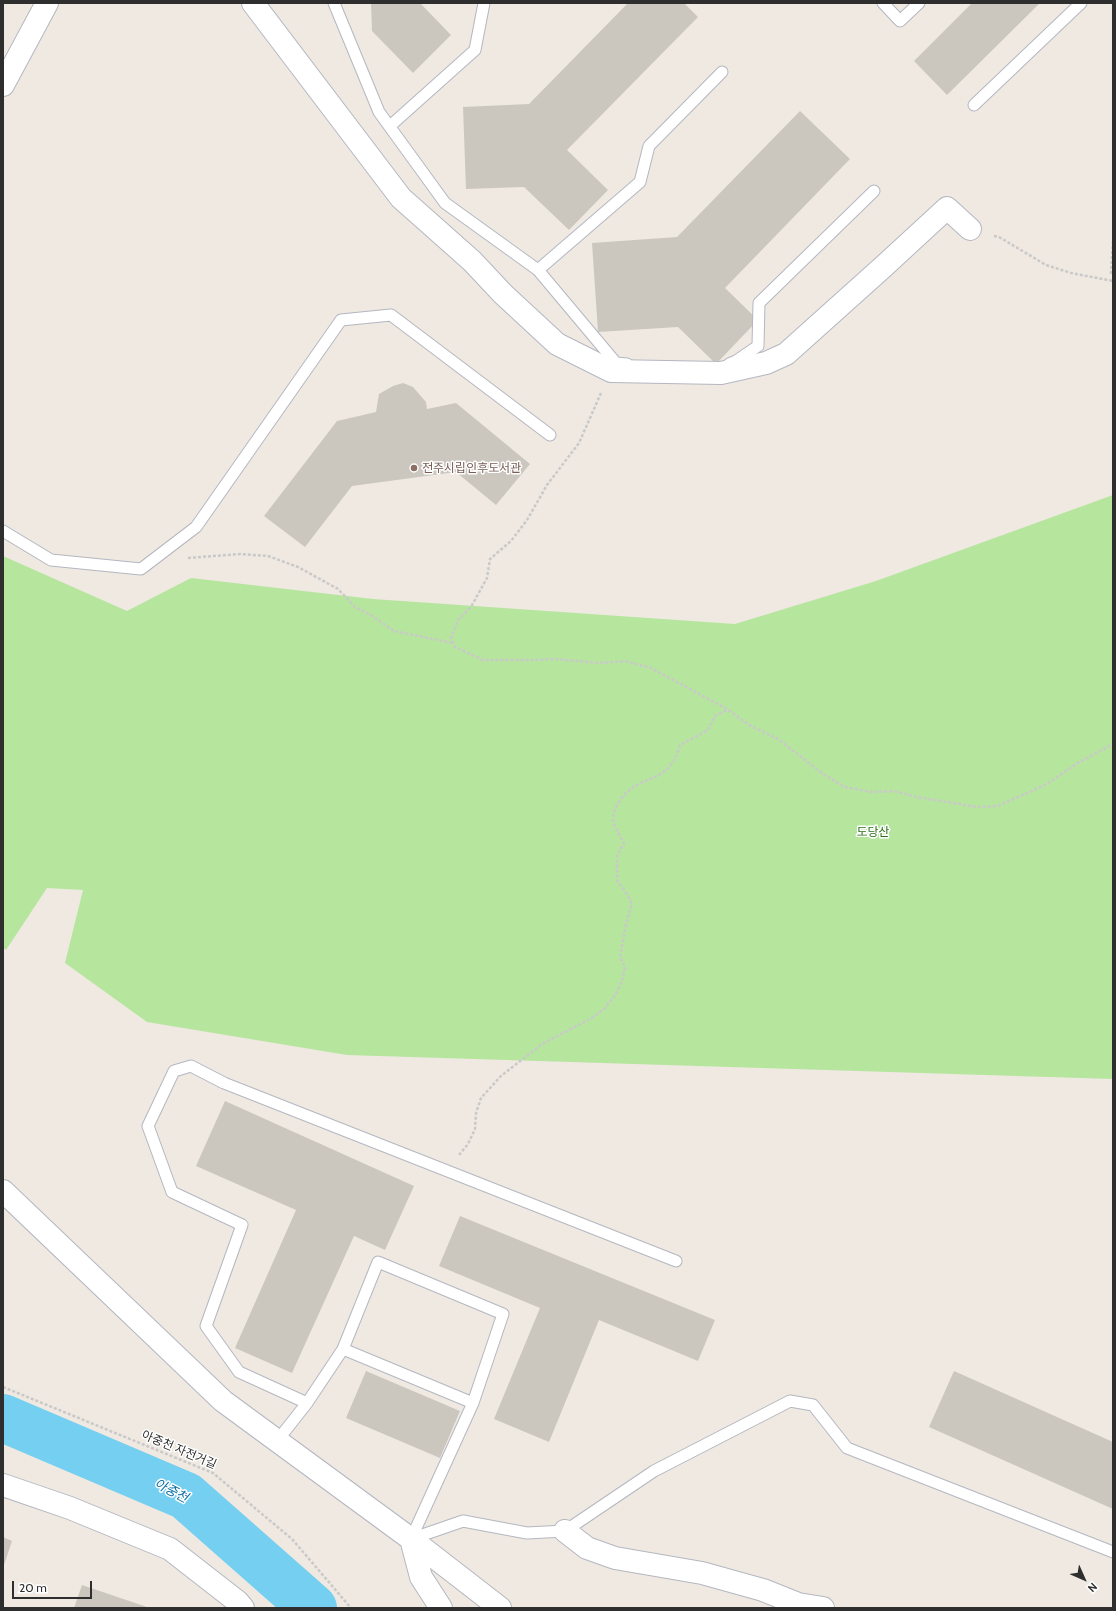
<!DOCTYPE html>
<meta charset="utf-8">
<style>
body{margin:0}
#map{position:relative;width:1116px;height:1611px;overflow:hidden;background:#efe9e1;font-family:Cabin,sans-serif}
canvas{display:block}
.frame{position:absolute;inset:0;border:4px solid #2e2e2e;pointer-events:none}
.north{position:absolute;left:1064px;top:1559px;width:40px;height:40px;-webkit-text-stroke:3px #fff;paint-order:stroke;rotate:135deg;font-size:11px;font-weight:700;line-height:16px;text-align:center;color:#2e2e2e}
.north::after{content:'';display:block;margin:auto;width:14px;height:18px;background:#2e2e2e;clip-path:polygon(50% 0,100% 100%,50% 72%,0 100%)}
.scale{position:absolute;left:12px;top:1581px;width:80px;height:18px;box-sizing:border-box;border:2px solid #2e2e2e;border-top:0;padding-left:5px;font-size:12px;line-height:14px;white-space:nowrap;color:#2e2e2e;-webkit-text-stroke:3px #fff;paint-order:stroke}
</style>
<div id="map">
<canvas width="1116" height="1611"></canvas>
<div class="frame"></div>
<div class="north">N</div>
<div class="scale">20 m</div>
</div>
<script>
const ctx = document.querySelector('canvas').getContext('2d');
ctx.lineJoin = 'round';
function fill(path, color) { ctx.fillStyle = color; ctx.fill(path, 'evenodd'); }
function trace(path, color, width, dash) { ctx.strokeStyle = color; ctx.lineWidth = width; ctx.lineCap = dash ? 'butt' : 'round'; ctx.setLineDash(dash || []); ctx.stroke(path); }
function label(font, color, halo, rows, align = 'center') {
  ctx.font = font + ' Cabin,"Noto Sans KR",sans-serif'; ctx.lineWidth = 3; ctx.setLineDash([]); ctx.textBaseline = 'middle'; ctx.strokeStyle = halo; ctx.fillStyle = color; for (const [text, x, y, turn = 0] of rows) {
    ctx.save(); ctx.translate(x, y); ctx.rotate((+turn || 0) * Math.PI / 180); ctx.textAlign = isNaN(turn) ? turn : align; if (halo) ctx.strokeText(text, 0, 0); ctx.fillText(text, 0, 0); ctx.restore();
  }
}
const green = new Path2D(`
 M 1113,495 L 1113,1079 L 347,1055 L 147,1022 L 65,963 L 83,890 L 47,888 L 6,950 L 3,948 L 3,556 L 127,611 L 191,578 L 373,599 L 735,624 L 876,581 Z`);
const river = new Path2D(`
 M 3,1418 L 186,1496 L 313,1608`);
const building = new Path2D(`
 M 371,3 L 420,3 L 451,35 L 413,73 L 372,31 Z
 M 628,3 L 684,3 L 698,17 L 567,150 L 608,190 L 569,230 L 524,187 L 466,189 L 463,107 L 529,104 Z
 M 972,3 L 1040,3 L 947,95 L 914,61 Z
 M 800,111 L 850,159 L 725,288 L 758,320 L 716,364 L 678,327 L 598,332 L 592,243 L 677,237 Z
 M 403,383 L 413,387 L 426,402 L 427,409 L 456,403 L 530,464 L 496,505 L 456,472 L 352,486 L 305,547 L 264,516 L 337,421 L 376,412 L 379,394 L 393,386 Z
 M 225,1101 L 414,1186 L 385,1250 L 354,1236 L 292,1373 L 235,1348 L 296,1210 L 196,1166 Z
 M 460,1216 L 715,1320 L 698,1361 L 599,1320 L 549,1442 L 494,1419 L 540,1308 L 439,1266 Z
 M 366,1371 L 460,1411 L 440,1458 L 346,1418 Z
 M 954,1371 L 1113,1442 L 1113,1509 L 929,1427 Z
 M 3,1537 L 12,1541 L 3,1568 Z
 M 82,1585 L 150,1608 L 74,1608 Z`);
const path = new Path2D(`
 M 994,236 L 999,237 L 1046,265 L 1071,273 L 1113,281
 M 1113,241 L 1111,273 L 1113,275
 M 601,393 L 579,443 L 547,485 L 527,520 L 511,541 L 490,559 L 487,578 L 471,607 L 458,620 L 451,638 L 455,647 L 483,660 L 534,660 L 555,659 L 599,663 L 625,661 L 651,668 L 727,709 L 749,725 L 778,739 L 823,774 L 845,787 L 872,792 L 894,791 L 917,797 L 977,807 L 998,806 L 1047,784 L 1076,764 L 1113,744
 M 188,558 L 240,554 L 268,556 L 298,567 L 338,589 L 355,607 L 371,615 L 394,631 L 453,643
 M 459,1155 L 468,1144 L 475,1129 L 476,1113 L 481,1098 L 501,1076 L 542,1044 L 592,1018 L 604,1009 L 616,994 L 623,978 L 625,967 L 620,957 L 626,924 L 632,904 L 629,897 L 617,880 L 617,856 L 624,843 C 621,837 616,830 614,824 C 610,811 622,795 632,788 C 643,780 656,779 667,769 C 674,763 678,753 680,745 L 708,730 L 715,716 L 727,710
 M 3,1387 L 213,1473 L 292,1539 L 351,1608`);
const service = new Path2D(`
 M 334,3 L 379,112 L 445,203 L 538,270 L 616,363 L 627,364
 M 883,3 L 900,21 L 919,3
 M 974,105 L 1081,3
 M 390,126 L 475,50 L 484,3
 M 538,270 L 640,182 L 649,146 L 722,72
 M 729,364 L 736,361 L 758,346 L 759,303 L 874,191
 M 3,531 L 51,560 L 141,569 L 196,527 L 341,320 L 391,315 L 550,435
 M 343,1349 L 473,1403
 M 307,1403 L 239,1372 L 206,1326 L 242,1225 L 172,1192 L 148,1126 L 174,1071 L 191,1066 L 224,1083 L 676,1261
 M 277,1441 L 307,1403 L 343,1349 L 378,1262 L 503,1314 L 473,1403 L 411,1539
 M 411,1539 L 463,1521 L 527,1533 L 565,1531 L 654,1471 L 790,1401 L 813,1405 L 847,1448 L 1113,1552`);
const minor = new Path2D(`
 M 253,3 L 401,198 L 472,261 L 503,294 L 557,344 L 611,371 L 721,373 L 766,363 L 786,354 L 883,267 L 947,208 L 970,229
 M 3,1191 L 223,1401 L 411,1539 L 500,1608
 M 3,1485 L 70,1508 L 170,1549 L 238,1602 L 243,1608
 M 565,1531 L 587,1548 L 615,1558 L 702,1573 L 763,1590 L 798,1604 L 823,1608
 M 411,1539 L 421,1577 L 441,1608`);
const tertiary = new Path2D(`
 M 3,85 L 47,3`);
const markers = [
 [414,468,4,"#8d6e63"]
];
const educationNames = [
 ["전주시립인후도서관",422,468]
];
const parkNames = [
 ["도당산",873,832]
];
const streetNames = [
 ["아중천 자전거길",179,1450,23]
];
const waterNames = [
 ["아중천",171,1491,27]
];
fill(green, '#b6e59e');
trace(river, '#75cff0', 48);
fill(building, '#cbc7bf');
trace(service, '#b4b7c1', 13);
trace(minor, '#b4b7c1', 24);
trace(tertiary, '#b4b7c1', 24);
trace(path, '#c9c9c9', 2.5, [3, 2]);
trace(service, '#fff', 11);
trace(minor, '#fff', 22);
trace(tertiary, '#fff', 22);
for (const [x, y, r, color] of markers) { const dot = new Path2D(); dot.arc(x, y, r, 0, 2 * Math.PI); ctx.fillStyle = color; ctx.fill(dot); trace(dot, '#fff', 1.5); }
label('12px', '#785e54', '#fff', educationNames, 'left');
label('12px', '#2c6e1b', '#fff', parkNames);
label('12px', '#2e2e2e', '#fff', streetNames);
label('italic 13px', '#0d6fa3', '#fff', waterNames);
</script>
